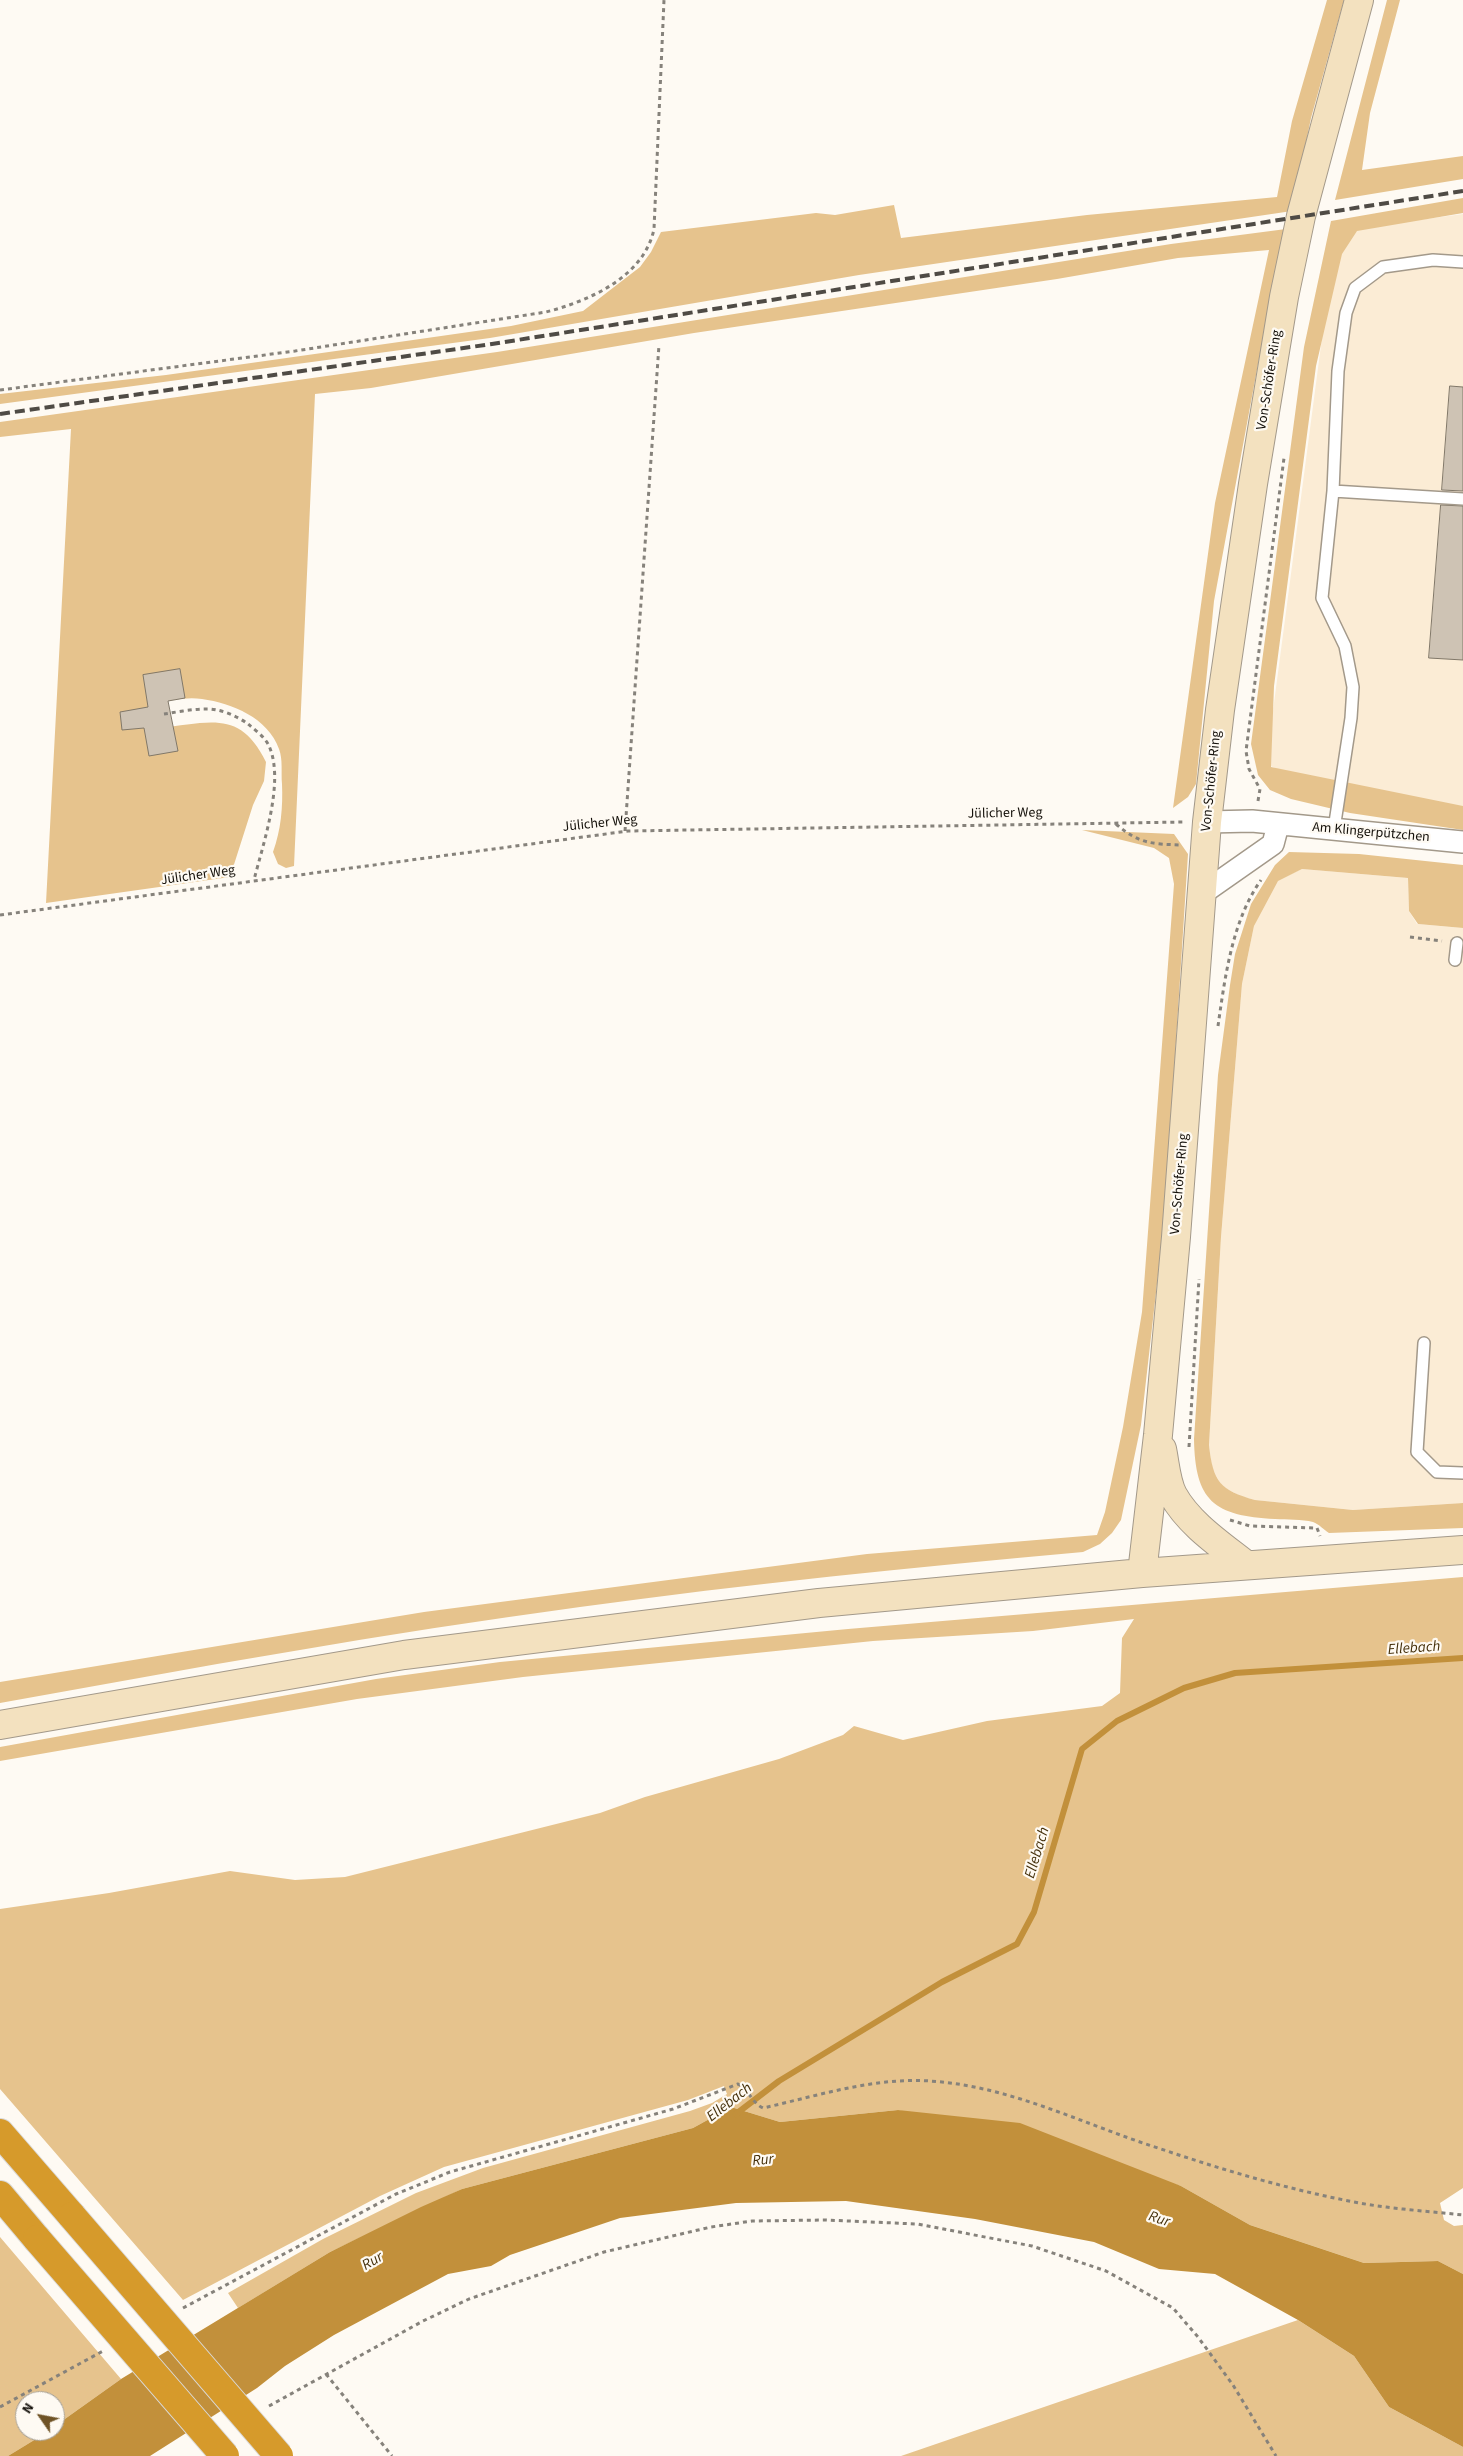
<!DOCTYPE html>
<meta charset="utf-8">
<style>
body{margin:0}
#map{position:relative;width:1463px;height:2456px;overflow:hidden;background:#fefaf3;font-family:"Source Sans 3",sans-serif}
canvas{display:block}
.north{position:absolute;left:15px;top:2391px;width:50px;height:50px;box-sizing:border-box;background:#fefaf3;border:1px solid #a19d96;border-radius:50%;rotate:303deg;font-size:14px;font-weight:700;line-height:20px;text-align:center;color:#15110b}
.north::after{content:'';display:block;margin:auto;width:18px;height:22px;background:#6f5326;clip-path:polygon(50% 0,100% 100%,50% 72%,0 100%)}
</style>
<div id="map">
<canvas width="1463" height="2456"></canvas>
<div class="north">N</div>
</div>
<script>
const ctx = document.querySelector('canvas').getContext('2d');
ctx.lineJoin = 'round';
function fill(path, color) { ctx.fillStyle = color; ctx.fill(path, 'evenodd'); }
function trace(path, color, width, dash) { ctx.strokeStyle = color; ctx.lineWidth = width; ctx.lineCap = dash ? 'butt' : 'round'; ctx.setLineDash(dash || []); ctx.stroke(path); }
function label(font, color, halo, rows, align = 'center') {
  ctx.font = font + ' "Source Sans 3",sans-serif'; ctx.lineWidth = 4.5; ctx.setLineDash([]); ctx.textBaseline = 'middle'; ctx.strokeStyle = halo; ctx.fillStyle = color; for (const [text, x, y, turn = 0] of rows) {
    ctx.save(); ctx.translate(x, y); ctx.rotate((+turn || 0) * Math.PI / 180); ctx.textAlign = isNaN(turn) ? turn : align; if (halo) ctx.strokeText(text, 0, 0); ctx.fillText(text, 0, 0); ctx.restore();
  }
}
const built = new Path2D(`
 M 1463,214 L 1463,813 L 1304,781 L 1266,764 L 1336,231 Z
 M 1302,869 L 1408,878 L 1409,911 L 1417,924 L 1463,928 L 1463,1503 L 1353,1510 L 1255,1500 L 1240,1496 L 1222,1486 L 1212,1469 L 1209,1445 L 1221,1237 L 1242,984 L 1254,926 L 1263,905 L 1278,880 Z`);
const green = new Path2D(`
 M 1327,0 L 1344,0 L 1311,118 L 1292,211 L 859,275 L 490,338 L 0,404 L 0,394 L 166,375 L 343,350 L 511,326 L 583,311 L 640,267 L 651,252 L 661,232 L 816,213 L 835,215 L 894,205 L 901,238 L 1087,215 L 1277,197 L 1292,121 Z
 M 1387,0 L 1400,0 L 1370,113 L 1362,170 L 1463,156 L 1463,179 L 1335,200 Z
 M 1463,198 L 1463,213 L 1357,231 L 1342,254 L 1316,366 L 1274,686 L 1271,767 L 1463,806 L 1463,830 L 1350,813 L 1291,799 L 1270,790 L 1258,775 L 1251,744 L 1304,347 L 1331,221 Z
 M 1286,229 L 1261,348 L 1214,601 L 1196,784 L 1188,797 L 1173,808 L 1215,503 L 1269,250 L 1178,258 L 1057,279 L 694,333 L 371,388 L 315,394 L 294,866 L 286,868 L 278,864 L 273,852 C 281,830 283,807 282,784 C 281,773 283,759 279,749 C 268,718 232,703 202,699 C 187,697 171,700 156,703 L 159,728 C 210,723 240,709 266,762 L 264,781 L 253,805 L 230,877 L 46,903 L 71,429 L 0,437 L 0,422 L 497,352 L 1171,244 Z
 M 1082,830 L 1174,834 L 1188,854 L 1165,1213 L 1141,1425 L 1121,1520 L 1112,1533 L 1100,1544 L 1083,1552 C 915,1567 747,1584 580,1607 C 386,1633 193,1668 0,1703 L 0,1682 L 424,1612 L 867,1554 L 1097,1535 L 1105,1512 L 1123,1427 L 1142,1312 L 1174,884 L 1169,858 L 1154,848 Z
 M 1289,852 L 1359,854 L 1463,865 L 1463,928 L 1418,924 L 1409,911 L 1408,878 L 1302,869 L 1278,881 L 1254,926 L 1242,984 L 1221,1237 L 1209,1445 C 1213,1482 1220,1490 1255,1500 L 1353,1510 L 1463,1503 L 1463,1528 L 1329,1533 C 1324,1530 1319,1524 1313,1522 C 1302,1519 1287,1520 1275,1519 C 1214,1516 1195,1501 1194,1439 L 1218,1075 L 1230,985 L 1235,954 L 1251,904 L 1275,865 Z
 M 1463,1577 L 1463,2188 L 1440,2203 L 1444,2220 L 1454,2226 L 1463,2225 L 1463,2274 L 1438,2261 L 1364,2263 L 1250,2225 L 1181,2186 L 898,2110 L 780,2122 L 731,2107 L 693,2128 L 462,2189 L 330,2252 L 238,2308 L 228,2293 L 323,2239 L 416,2193 L 483,2168 L 690,2111 L 712,2103 L 727,2094 L 724,2086 L 688,2100 L 444,2167 L 380,2196 L 183,2300 L 0,2089 L 0,1909 L 109,1893 L 230,1871 L 295,1880 L 345,1877 L 600,1813 L 645,1797 L 779,1759 L 843,1735 L 854,1726 L 903,1740 L 987,1721 L 1102,1706 L 1120,1693 L 1122,1638 L 1134,1619 L 1033,1631 L 873,1641 L 523,1677 L 357,1699 L 0,1761 L 0,1747 L 376,1679 L 500,1662 L 848,1629 Z
 M 0,2237 L 121,2379 L 55,2426 L 55,2401 L 25,2401 L 25,2431 L 49,2431 L 8,2456 L 0,2456 Z
 M 1298,2320 L 1354,2356 L 1389,2407 L 1463,2447 L 1463,2456 L 901,2456 Z`);
const water = new Path2D(`
 M 731,2107 L 780,2122 L 898,2110 L 1020,2123 L 1181,2186 L 1250,2225 L 1364,2263 L 1438,2261 L 1463,2274 L 1463,2447 L 1389,2407 L 1354,2356 L 1298,2320 L 1215,2274 L 1159,2269 L 1094,2242 L 975,2219 L 846,2201 L 736,2203 L 620,2218 L 510,2255 L 491,2266 L 448,2274 L 334,2335 L 285,2366 L 257,2388 L 150,2456 L 8,2456 L 49,2431 L 55,2431 L 55,2426 L 121,2379 L 330,2252 L 421,2207 L 462,2189 L 693,2128 Z`);
const stream = new Path2D(`
 M 736,2114 L 779,2081 L 942,1982 L 1017,1944 L 1034,1912 L 1082,1749 L 1117,1721 L 1184,1688 L 1235,1673 L 1463,1658`);
const building = new Path2D(`
 M 1450,386 L 1463,387 L 1463,491 L 1442,490 Z
 M 1441,505 L 1463,506 L 1463,660 L 1429,658 Z
 M 180,669 L 185,698 L 168,701 L 178,751 L 149,756 L 144,728 L 122,730 L 120,712 L 148,707 L 143,675 Z`);
const path = new Path2D(`
 M 0,390 L 295,351 L 546,312 C 589,301 644,277 654,229 L 664,0
 M 164,714 C 177,712 192,709 205,709 C 219,708 237,716 248,724 C 255,730 265,737 269,746 C 285,781 263,844 254,880
 M 1258,801 L 1260,789 L 1249,769 L 1246,751 L 1284,458
 M 1116,824 C 1139,844 1152,844 1182,845
 M 625,831 L 659,345
 M 0,915 L 628,831 L 1184,822
 M 1410,937 L 1442,941
 M 1218,1026 C 1225,977 1232,921 1261,880
 M 1189,1447 L 1199,1279
 M 1230,1520 L 1250,1526 L 1317,1528 L 1320,1536
 M 183,2308 L 396,2194 L 450,2172 L 673,2109 L 738,2084 C 749,2090 752,2103 763,2108 C 817,2096 874,2077 930,2081 C 1010,2086 1083,2124 1158,2148 C 1223,2170 1287,2189 1354,2202 C 1390,2209 1427,2211 1463,2215
 M 326,2374 L 392,2456
 M 269,2406 L 423,2321 L 469,2299 L 604,2252 L 711,2227 L 752,2221 L 825,2220 L 917,2224 L 1032,2246 L 1106,2271 L 1173,2308 L 1198,2337 L 1233,2385 L 1276,2456
 M 0,2407 L 103,2351`);
const lane = new Path2D(`
 M 1333,491 L 1463,499
 M 1334,829 L 1351,718 L 1353,687 L 1345,646 L 1322,598 L 1333,491 L 1338,371 L 1346,313 L 1355,288 L 1383,267 L 1433,260 L 1463,262
 M 1455,960 L 1457,943
 M 1424,1343 L 1417,1452 L 1437,1472 L 1463,1473`);
const street = new Path2D(`
 M 1207,822 L 1252,821 L 1463,842
 M 1203,893 L 1273,844 L 1278,825`);
const secondary = new Path2D(`
 M 1162,1449 C 1165,1463 1166,1482 1173,1495 C 1189,1524 1221,1545 1246,1565
 M 1142,1573 L 1158,1435 L 1176,1237 L 1207,822 L 1220,710 L 1253,484 L 1284,297 L 1301,216 L 1359,0
 M 0,1725 L 404,1655 L 819,1603 L 1142,1573 L 1463,1550`);
const highway = new Path2D(`
 M 0,2133 L 72,2216
 M 0,2195 L 37,2239`);
const rail = new Path2D(`
 M 0,414 L 492,344 L 1463,191`);
const highwayBridge = new Path2D(`
 M 72,2216 L 279,2456
 M 37,2239 L 225,2456`);
const streetNames = [
 ["Von-Schöfer-Ring",1270,380,-81],
 ["Von-Schöfer-Ring",1212,781,-84],
 ["Jülicher Weg",1005,814,-1],
 ["Jülicher Weg",600,824,-6],
 ["Am Klingerpützchen",1371,833,5],
 ["Jülicher Weg",198,876,-8],
 ["Von-Schöfer-Ring",1180,1184,-85]
];
const waterNames = [
 ["Ellebach",1414,1649,-4],
 ["Ellebach",1038,1853,-73],
 ["Ellebach",730,2103,-38],
 ["Rur",763,2161,-5],
 ["Rur",1159,2220,18],
 ["Rur",373,2262,-31]
];
fill(built, '#fbecd5');
fill(green, '#e6c38d');
fill(water, '#c2903b');
trace(stream, '#c2903b', 6);
fill(building, '#cec3b4');
trace(building, '#817869', 1);
trace(lane, '#a3998a', 14);
trace(street, '#a3998a', 24);
trace(secondary, '#a3998a', 30);
trace(highway, '#dad9d8', 30);
trace(path, '#86827b', 3, [4, 4]);
trace(lane, '#fff', 11);
trace(street, '#fff', 21);
trace(secondary, '#f3e1bf', 28);
trace(highway, '#d69a2b', 28);
trace(rail, '#4f4b45', 4, [10, 5]);
trace(highwayBridge, '#dad9d8', 30, []);
trace(highwayBridge, '#d69a2b', 28);
label('14px', '#15110b', '#fefaf3', streetNames);
label('italic 15px', '#45300b', '#fefaf3', waterNames);
</script>
